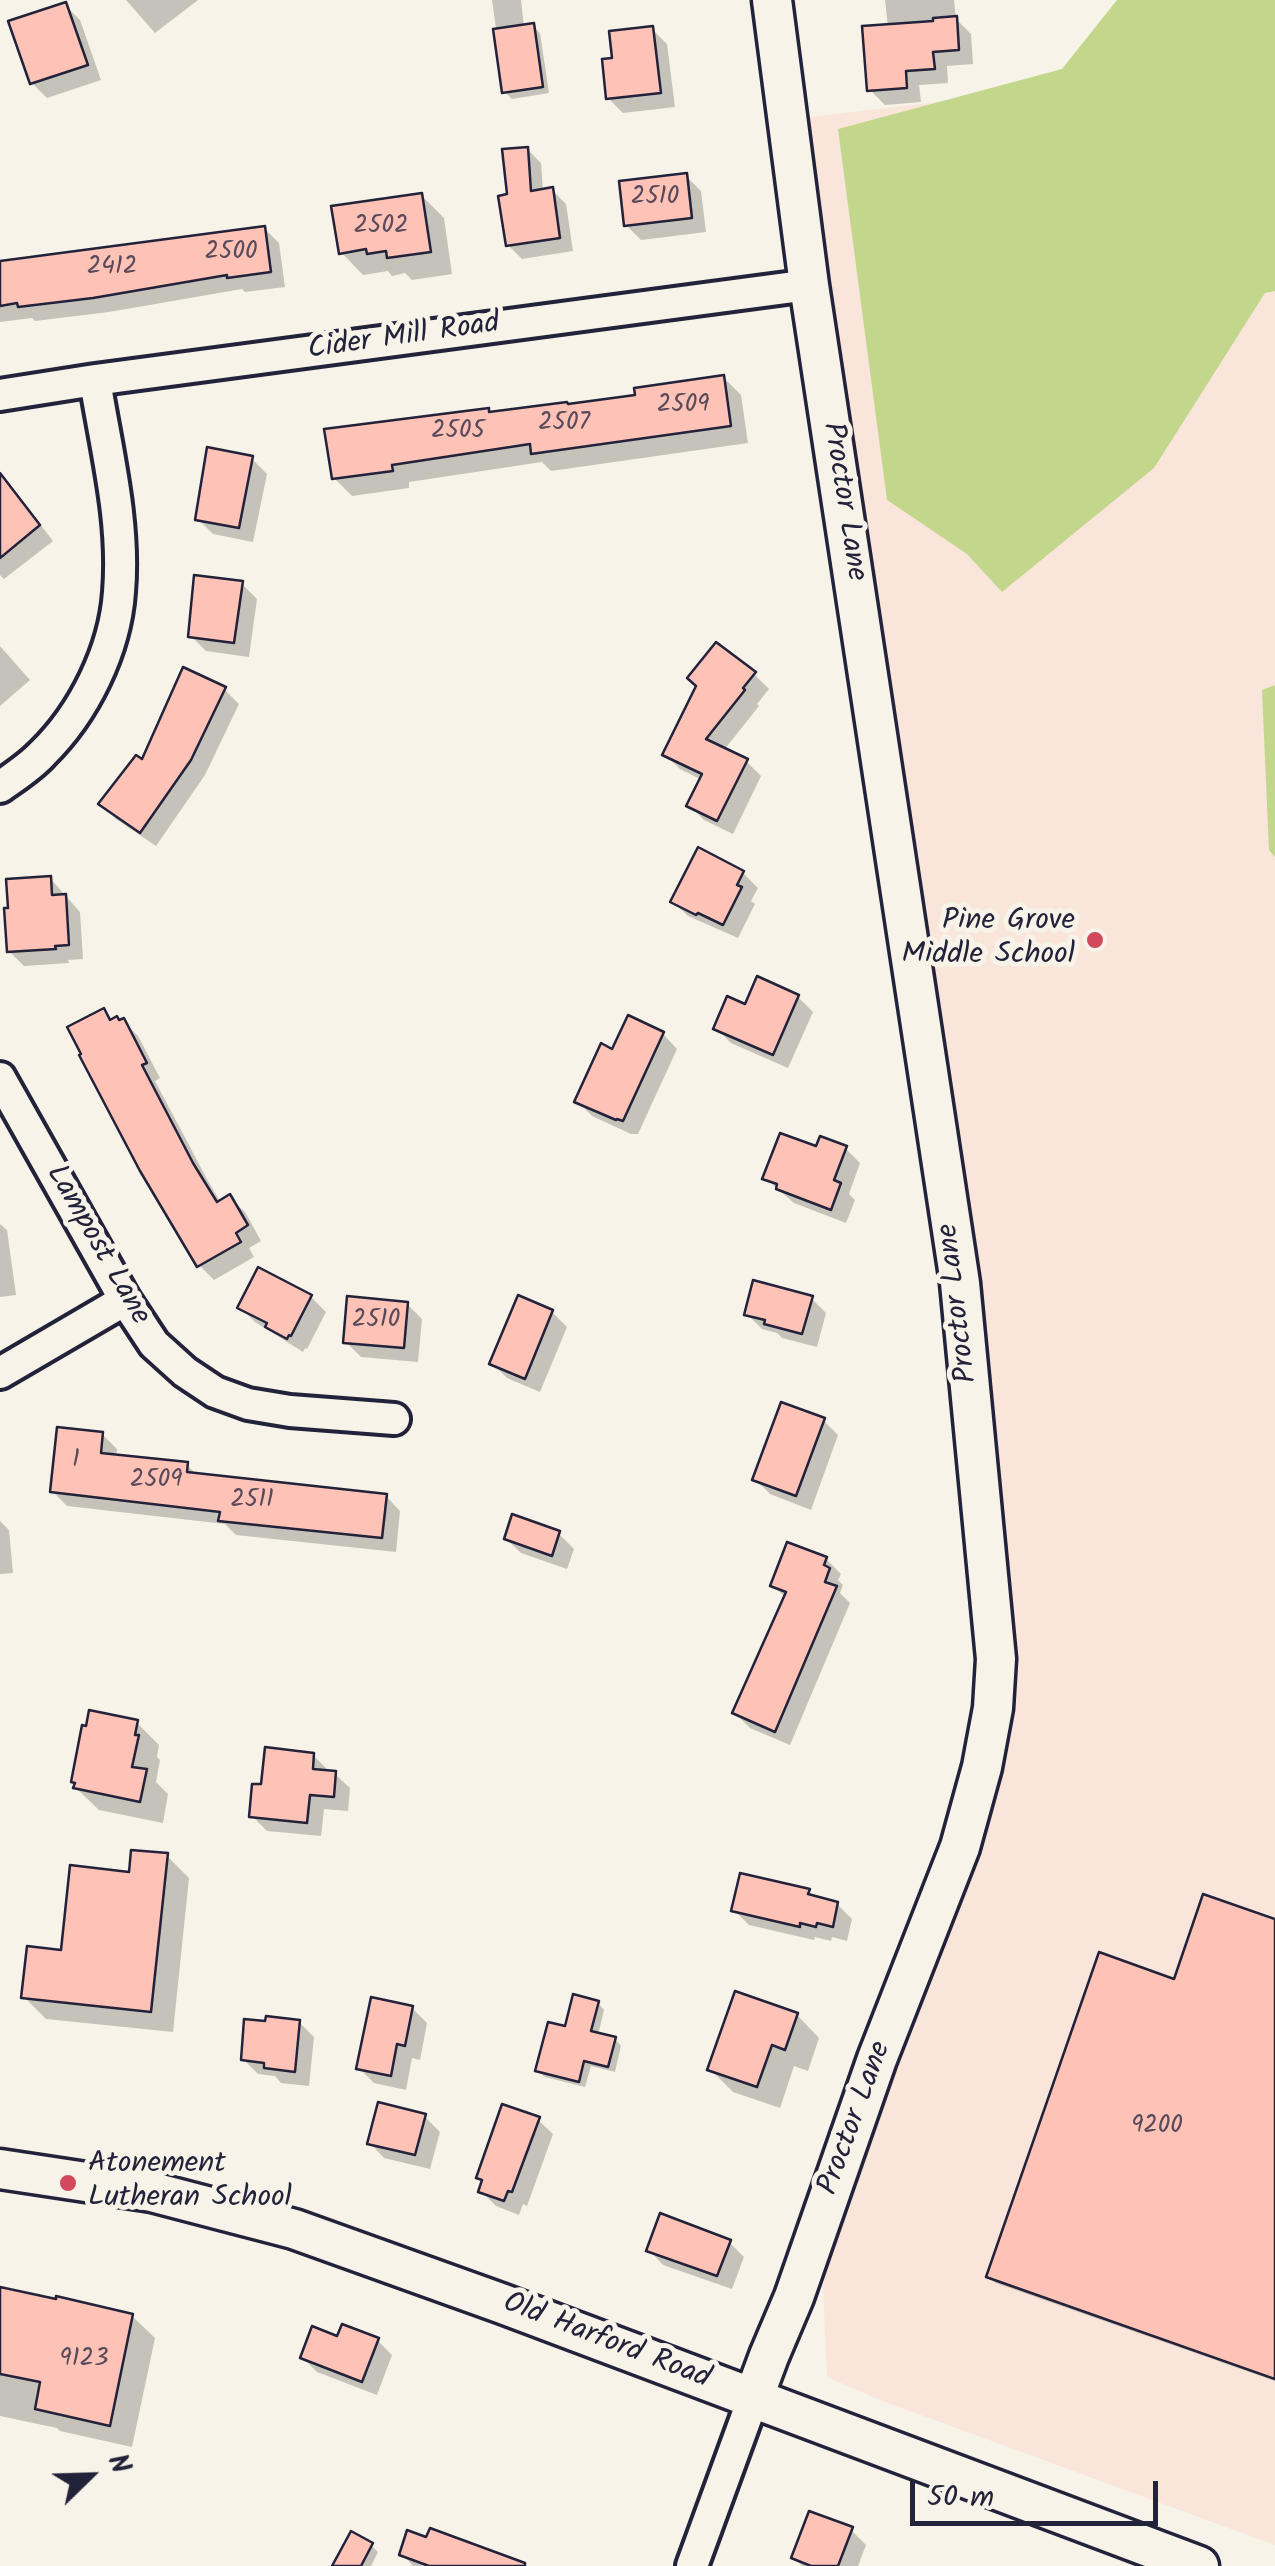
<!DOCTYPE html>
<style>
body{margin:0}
#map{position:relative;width:1275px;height:2566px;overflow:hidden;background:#f7f3e8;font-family:Kalam,sans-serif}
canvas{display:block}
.north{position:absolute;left:40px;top:2426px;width:100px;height:100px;-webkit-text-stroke:8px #f7f3e8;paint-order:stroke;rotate:67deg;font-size:28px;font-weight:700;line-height:40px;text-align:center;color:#22223b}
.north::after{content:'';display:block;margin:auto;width:35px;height:45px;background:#22223b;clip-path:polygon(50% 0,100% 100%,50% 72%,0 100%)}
.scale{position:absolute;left:910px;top:2481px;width:248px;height:45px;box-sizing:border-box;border:5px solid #22223b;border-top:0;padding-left:12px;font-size:30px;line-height:35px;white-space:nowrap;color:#22223b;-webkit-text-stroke:8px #f7f3e8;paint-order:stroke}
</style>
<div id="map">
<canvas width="1275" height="2566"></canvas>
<div class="north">N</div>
<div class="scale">50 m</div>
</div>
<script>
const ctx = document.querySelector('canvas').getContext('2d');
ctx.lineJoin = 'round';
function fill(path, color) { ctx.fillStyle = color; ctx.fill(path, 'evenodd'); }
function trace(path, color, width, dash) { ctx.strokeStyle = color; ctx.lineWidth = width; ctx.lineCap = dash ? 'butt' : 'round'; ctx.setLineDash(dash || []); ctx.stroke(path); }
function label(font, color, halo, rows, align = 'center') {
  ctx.font = font + ' Kalam,sans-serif'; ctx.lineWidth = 10; ctx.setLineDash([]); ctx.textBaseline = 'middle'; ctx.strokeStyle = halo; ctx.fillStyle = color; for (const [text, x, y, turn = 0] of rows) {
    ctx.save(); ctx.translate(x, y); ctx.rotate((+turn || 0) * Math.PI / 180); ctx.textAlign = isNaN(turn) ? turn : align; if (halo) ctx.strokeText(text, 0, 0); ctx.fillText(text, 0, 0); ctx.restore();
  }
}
const built = new Path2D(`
 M 1275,0 L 1275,2545 L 880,2400 L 827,2377 L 823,2285 L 1002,1655 L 802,118 L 1106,82 Z`);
const green = new Path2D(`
 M 1117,0 L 1275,0 L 1275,291 L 1265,293 L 1154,468 L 1002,592 L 967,554 L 887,500 L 838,129 L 1062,69 Z
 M 1275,685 L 1275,857 L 1269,850 L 1262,690 Z`);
const shadow = new Path2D(`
 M 126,0 L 198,0 L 155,33 Z
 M 492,0 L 521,0 L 524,27 L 533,26 L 540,33 L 549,93 L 512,99 L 505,92 Z
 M 885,0 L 954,0 L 956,19 L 971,34 L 973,64 L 947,66 L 948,83 L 919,85 L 921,102 L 885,105 L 870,90 L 888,27 Z
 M 65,5 L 80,20 L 101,80 L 47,98 L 32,83 Z
 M 652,29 L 667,44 L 675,107 L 623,113 L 608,98 L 615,60 Z
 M 527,149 L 541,163 L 543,191 L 552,190 L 566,204 L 573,251 L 522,259 L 508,245 L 510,196 Z
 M 686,176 L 701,191 L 706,232 L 641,240 L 626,225 Z
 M 421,195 L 444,218 L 452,274 L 412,280 L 405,273 L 392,276 L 388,271 L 363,275 L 341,252 Z
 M 264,228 L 279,243 L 285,287 L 245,292 L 242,289 L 109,312 L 35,321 L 32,318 L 0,322 L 0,264 Z
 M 723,377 L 741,395 L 748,443 L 551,471 L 542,462 L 409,482 L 409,488 L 352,496 L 334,478 L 491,414 L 638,397 Z
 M 252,459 L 267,474 L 253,542 L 213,534 L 198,519 Z
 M 2,480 L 17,494 L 53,541 L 4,579 L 0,575 L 0,482 Z
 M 242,584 L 257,599 L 249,657 L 206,651 L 191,636 Z
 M 0,646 L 30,680 L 0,706 Z
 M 754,674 L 769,689 L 757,704 L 759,706 L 724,750 L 746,761 L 761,776 L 733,834 L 704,820 L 689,805 L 702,780 L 680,769 L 665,754 Z
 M 224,689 L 239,704 L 205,775 L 156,846 L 116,819 L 101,804 Z
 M 743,873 L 758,888 L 751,901 L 755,904 L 738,938 L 688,916 L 673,902 Z
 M 50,878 L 80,912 L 83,959 L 68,960 L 69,963 L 24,966 L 9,951 Z
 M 798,997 L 813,1012 L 788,1068 L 731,1043 L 716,1028 Z
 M 104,1011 L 114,1021 L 123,1021 L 138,1036 L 160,1078 L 155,1081 L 208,1181 L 221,1203 L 230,1198 L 245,1212 L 261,1241 L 249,1248 L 254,1257 L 214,1280 L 199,1265 Z
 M 663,1034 L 677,1049 L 638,1134 L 631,1134 L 592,1116 L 577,1101 L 613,1052 Z
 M 845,1148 L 860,1163 L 849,1194 L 855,1200 L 846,1223 L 794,1203 L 765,1178 L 817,1149 Z
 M 0,1224 L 7,1230 L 16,1295 L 0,1297 Z
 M 259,1271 L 311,1297 L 326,1312 L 307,1349 L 305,1348 L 303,1352 L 255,1322 L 240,1307 Z
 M 811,1298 L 826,1313 L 817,1347 L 782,1338 L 777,1333 L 762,1329 L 747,1314 Z
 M 407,1304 L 422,1319 L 418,1362 L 361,1357 L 346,1342 Z
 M 552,1312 L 567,1327 L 540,1392 L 507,1378 L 492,1363 Z
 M 824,1421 L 838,1435 L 811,1510 L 770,1494 L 755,1479 Z
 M 102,1434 L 117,1449 L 116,1457 L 187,1465 L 197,1475 L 386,1496 L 400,1511 L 396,1552 L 236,1535 L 225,1524 L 67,1506 L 52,1491 Z
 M 0,1521 L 9,1530 L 13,1573 L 0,1574 Z
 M 559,1534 L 574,1549 L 567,1569 L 521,1553 L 506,1539 Z
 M 826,1559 L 841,1574 L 838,1580 L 843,1585 L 840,1593 L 850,1603 L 790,1745 L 750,1728 L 735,1713 L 786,1598 L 773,1585 Z
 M 137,1723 L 159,1745 L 157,1757 L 160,1760 L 156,1782 L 168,1794 L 163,1823 L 99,1810 L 76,1788 L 73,1782 Z
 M 313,1755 L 328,1770 L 328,1773 L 335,1774 L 350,1788 L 348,1811 L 324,1809 L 321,1836 L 267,1831 L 252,1816 L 263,1787 Z
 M 167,1856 L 189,1878 L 173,2032 L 46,2019 L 24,1997 L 131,1875 Z
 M 809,1891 L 816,1899 L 837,1904 L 852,1919 L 847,1941 L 832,1937 L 831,1941 L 815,1937 L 814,1940 L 749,1925 L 734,1910 Z
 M 1275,1922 L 1275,2381 L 996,2283 L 989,2276 L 1176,1982 Z
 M 598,2003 L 604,2010 L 598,2035 L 615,2039 L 621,2046 L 615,2072 L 591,2066 L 585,2087 L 545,2077 L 538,2071 L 566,2029 Z
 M 412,2008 L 427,2023 L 420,2060 L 412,2058 L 406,2090 L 374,2083 L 359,2068 Z
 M 797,2015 L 819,2038 L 808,2071 L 794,2066 L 780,2108 L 733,2092 L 710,2069 Z
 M 299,2022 L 314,2037 L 309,2086 L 281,2083 L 275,2076 L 258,2074 L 243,2059 Z
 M 425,2117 L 440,2132 L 430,2169 L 384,2158 L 370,2143 Z
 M 538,2120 L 553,2134 L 527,2206 L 523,2204 L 519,2215 L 496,2206 L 481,2191 L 484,2182 L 478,2177 Z
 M 729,2242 L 744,2257 L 732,2289 L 663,2265 L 649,2250 Z
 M 0,2290 L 132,2316 L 155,2338 L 132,2447 L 60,2431 L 57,2428 L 0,2416 Z
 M 338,2339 L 377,2340 L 392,2355 L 377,2395 L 317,2372 L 302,2357 Z
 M 851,2530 L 866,2545 L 858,2566 L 802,2566 L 794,2558 Z
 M 371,2545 L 378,2552 L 371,2566 L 339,2566 Z
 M 402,2554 L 500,2566 L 413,2566 Z`);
const building = new Path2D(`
 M 66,2 L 88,65 L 30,84 L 8,21 Z
 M 957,16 L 959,50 L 933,52 L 935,69 L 906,71 L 907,88 L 867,91 L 862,26 L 933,21 L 933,18 Z
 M 534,23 L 543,87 L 502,93 L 493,29 Z
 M 653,26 L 661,93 L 606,99 L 602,59 L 612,58 L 609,31 Z
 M 528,147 L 531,191 L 553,187 L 560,238 L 506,246 L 498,196 L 507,194 L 502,149 Z
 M 687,173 L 692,218 L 624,226 L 619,181 Z
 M 422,193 L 431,252 L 387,258 L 386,251 L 367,254 L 366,249 L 339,254 L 331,206 Z
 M 265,226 L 271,272 L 227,278 L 227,275 L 93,298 L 18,307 L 17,303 L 0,306 L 0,261 Z
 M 724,375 L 731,426 L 531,454 L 530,444 L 392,465 L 393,471 L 332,479 L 324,429 L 489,408 L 489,412 L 567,402 L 568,404 L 635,395 L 634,388 Z
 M 207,447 L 253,456 L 239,528 L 195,520 Z
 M 0,473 L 40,525 L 0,558 Z
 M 194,575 L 243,581 L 234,643 L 188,637 Z
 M 716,642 L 756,672 L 743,688 L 745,690 L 706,739 L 748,759 L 717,821 L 686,806 L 702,774 L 662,755 L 696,686 L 687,678 Z
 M 183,667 L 226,687 L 191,760 L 140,833 L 98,804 L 136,755 L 142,759 Z
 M 698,847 L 744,871 L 737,885 L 742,887 L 723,925 L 698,913 L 696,915 L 670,902 Z
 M 51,876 L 52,895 L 66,894 L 69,945 L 55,946 L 56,949 L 7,952 L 4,908 L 8,908 L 6,879 Z
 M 757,976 L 799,995 L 773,1055 L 713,1029 L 727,996 L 745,1004 Z
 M 104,1008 L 110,1020 L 117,1016 L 119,1020 L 124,1018 L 147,1063 L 142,1065 L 193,1163 L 217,1202 L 230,1194 L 248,1225 L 236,1233 L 241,1242 L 197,1267 L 140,1171 L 79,1055 L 81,1054 L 67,1027 Z
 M 628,1015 L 664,1032 L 623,1121 L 617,1119 L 616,1120 L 574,1102 L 601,1043 L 612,1049 Z
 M 780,1133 L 816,1146 L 820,1136 L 847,1146 L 834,1180 L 841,1183 L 831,1210 L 776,1189 L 777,1184 L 762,1179 Z
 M 258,1267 L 312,1295 L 291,1336 L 289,1335 L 287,1339 L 265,1327 L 267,1323 L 237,1308 Z
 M 753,1280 L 813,1296 L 802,1334 L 764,1324 L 765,1320 L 744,1315 Z
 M 518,1295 L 553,1310 L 525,1379 L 489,1364 Z
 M 347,1296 L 408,1302 L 404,1348 L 343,1343 Z
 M 781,1402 L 825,1418 L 796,1496 L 752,1480 Z
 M 57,1427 L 103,1432 L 101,1453 L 188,1462 L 187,1472 L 387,1494 L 382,1538 L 218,1521 L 220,1512 L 50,1492 Z
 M 512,1514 L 560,1531 L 552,1556 L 504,1539 Z
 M 787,1542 L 827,1557 L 824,1565 L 830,1568 L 825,1582 L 837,1586 L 775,1732 L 732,1713 L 786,1592 L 770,1586 Z
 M 89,1710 L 138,1720 L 135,1735 L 139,1735 L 132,1767 L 147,1769 L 140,1802 L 73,1788 L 75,1783 L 71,1782 L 82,1725 L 86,1726 Z
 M 265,1747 L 314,1753 L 313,1769 L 336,1771 L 334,1797 L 310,1795 L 307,1823 L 249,1817 L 252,1784 L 261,1784 Z
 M 131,1850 L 168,1853 L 151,2012 L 21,1998 L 27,1946 L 61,1950 L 70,1865 L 129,1872 Z
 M 740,1873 L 810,1889 L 808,1894 L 838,1902 L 833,1927 L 817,1923 L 816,1927 L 800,1923 L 800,1927 L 731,1911 Z
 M 1203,1894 L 1275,1919 L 1275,2379 L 986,2277 L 1099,1952 L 1174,1979 Z
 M 735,1991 L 798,2013 L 785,2050 L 772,2045 L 757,2087 L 707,2070 Z
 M 573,1994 L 599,2001 L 591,2031 L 616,2037 L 608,2067 L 584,2061 L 579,2082 L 535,2071 L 548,2022 L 565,2026 Z
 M 371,1997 L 413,2006 L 405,2046 L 397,2044 L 391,2076 L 356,2069 Z
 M 266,2016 L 300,2020 L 295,2072 L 264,2068 L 264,2063 L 241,2060 L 244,2019 L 265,2021 Z
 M 378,2102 L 426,2114 L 415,2155 L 367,2144 Z
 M 502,2104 L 540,2117 L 512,2192 L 508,2191 L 504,2201 L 478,2192 L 482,2180 L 476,2178 Z
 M 660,2213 L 731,2240 L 717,2276 L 646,2251 Z
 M 0,2287 L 56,2299 L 56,2296 L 133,2314 L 110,2426 L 35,2409 L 40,2382 L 0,2374 Z
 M 342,2324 L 379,2338 L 362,2382 L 300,2358 L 312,2326 L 337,2336 Z
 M 809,2511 L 853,2527 L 838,2566 L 811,2566 L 791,2558 Z
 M 430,2528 L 525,2563 L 525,2566 L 429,2566 L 399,2555 L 407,2530 L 426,2537 Z
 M 351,2531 L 373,2543 L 361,2566 L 332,2566 Z`);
const minor = new Path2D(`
 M 0,395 L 95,380 L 809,285
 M 0,787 C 14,777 30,767 42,754 C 84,713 115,650 119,592 C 125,521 106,449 95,380
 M 0,1078 L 125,1300 L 154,1344 L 185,1372 L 215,1392 L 248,1404 L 290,1411 L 394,1419
 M 0,1373 L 125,1300
 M 692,2566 L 753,2399`);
const tertiary = new Path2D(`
 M 0,2169 L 152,2192 L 294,2229 L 503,2304 L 1199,2566
 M 753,2399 L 769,2356 L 794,2297 L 877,2059 L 960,1847 L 982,1767 L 993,1708 L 996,1659 L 960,1283 L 809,285 L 772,0`);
const markers = [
 [1095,940,10,"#d1495b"],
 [68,2183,10,"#d1495b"]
];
const numberNames = [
 ["2510",655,199],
 ["2502",381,228],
 ["2500",231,254],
 ["2412",112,269],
 ["2509",683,407],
 ["2507",564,425],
 ["2505",458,433],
 ["2510",376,1322],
 ["1",76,1462],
 ["2509",156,1482],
 ["2511",252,1502],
 ["9200",1157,2128],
 ["9123",84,2361]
];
const streetNames = [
 ["Cider Mill Road",404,339,-8],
 ["Proctor Lane",842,502,81],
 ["Lampost Lane",96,1246,60],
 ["Proctor Lane",960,1303,-97],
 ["Proctor Lane",857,2119,-70],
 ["Old Harford Road",606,2343,21]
];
const poiNames = [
 ["Pine Grove",1075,923],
 ["Middle School",1075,957],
 ["Atonement",88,2166,"left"],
 ["Lutheran School",88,2200,"left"]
];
fill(built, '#f9e5d9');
fill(green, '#c3d78c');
fill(shadow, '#0003');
fill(building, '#fec3b6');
trace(building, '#22223b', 2.5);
trace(minor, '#22223b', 38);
trace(tertiary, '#22223b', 45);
trace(minor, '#f7f3e8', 30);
trace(tertiary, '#f7f3e8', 38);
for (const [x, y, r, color] of markers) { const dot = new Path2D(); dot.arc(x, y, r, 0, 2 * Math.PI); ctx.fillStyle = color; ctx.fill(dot); trace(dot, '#f7f3e8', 4); }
label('25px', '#594a5a', null, numberNames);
label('30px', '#22223b', '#f7f3e8', streetNames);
label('30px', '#22223b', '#f7f3e8', poiNames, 'right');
</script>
